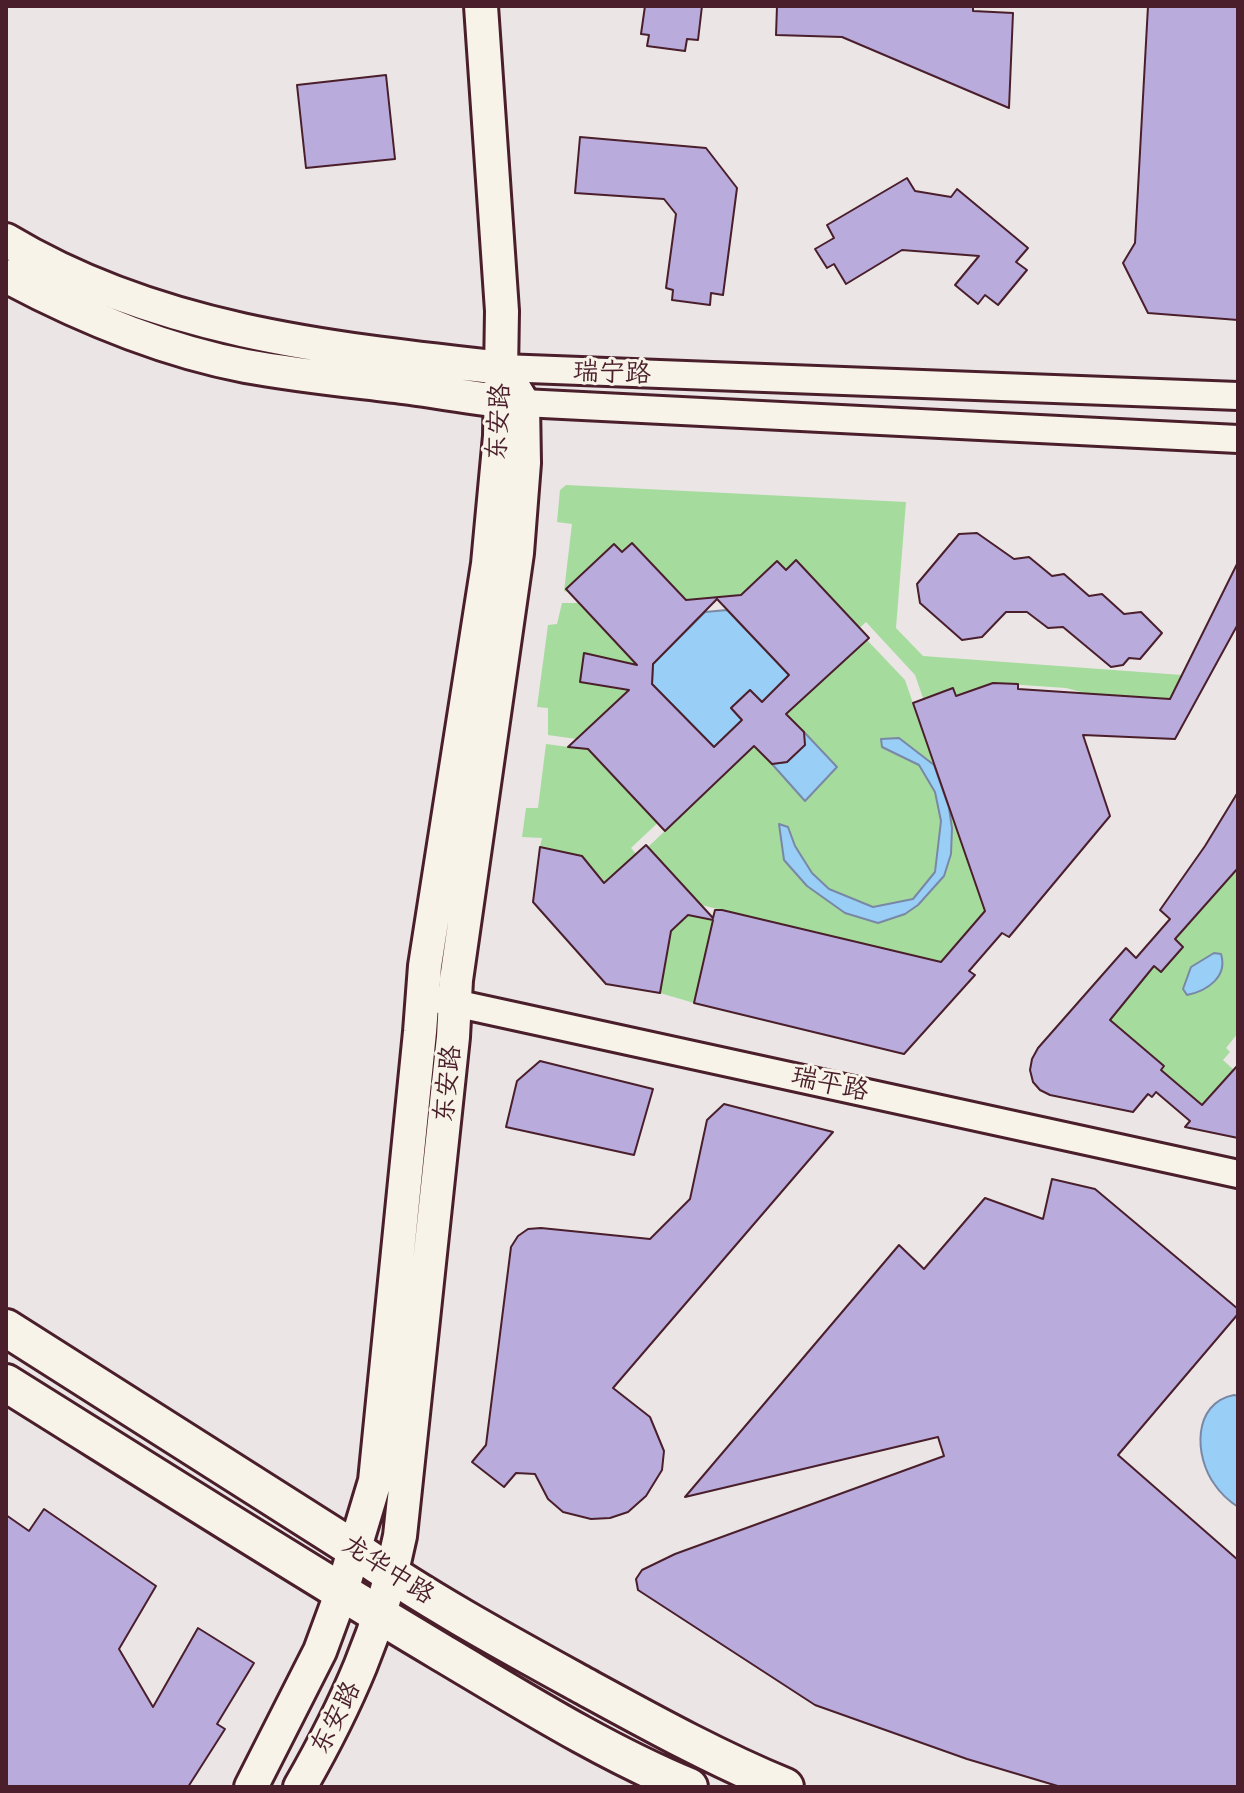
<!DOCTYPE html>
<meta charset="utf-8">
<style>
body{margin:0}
#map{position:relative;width:1244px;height:1793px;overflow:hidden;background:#ebe5e6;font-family:"Comic Neue",sans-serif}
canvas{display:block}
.frame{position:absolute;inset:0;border:8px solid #4a1f2b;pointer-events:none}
</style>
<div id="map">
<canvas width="1244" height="1793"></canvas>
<div class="frame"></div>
</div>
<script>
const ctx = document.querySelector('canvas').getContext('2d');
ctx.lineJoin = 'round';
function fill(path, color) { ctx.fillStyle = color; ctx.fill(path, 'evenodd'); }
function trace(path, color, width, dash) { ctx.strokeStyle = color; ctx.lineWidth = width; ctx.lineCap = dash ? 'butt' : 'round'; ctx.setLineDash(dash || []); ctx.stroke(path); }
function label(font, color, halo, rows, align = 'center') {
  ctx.font = font + ' "Comic Neue","LXGW WenKai TC",sans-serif'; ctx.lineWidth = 6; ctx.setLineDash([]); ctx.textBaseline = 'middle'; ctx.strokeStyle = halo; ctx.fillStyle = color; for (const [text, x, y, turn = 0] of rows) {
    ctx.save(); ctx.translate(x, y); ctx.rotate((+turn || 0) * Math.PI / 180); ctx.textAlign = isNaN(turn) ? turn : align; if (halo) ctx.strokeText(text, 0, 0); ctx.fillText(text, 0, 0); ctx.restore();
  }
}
const green = new Path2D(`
 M 566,485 L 906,502 L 896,628 L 923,656 L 1182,675 L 1170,699 L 1089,694 L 1066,688 L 993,683 L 956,696 L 953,688 L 931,721 L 915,675 L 866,622 L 824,662 L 844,626 L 851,619 L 797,561 L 786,570 L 777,562 L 755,599 L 729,597 L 698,599 L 686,616 L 687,601 L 633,543 L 622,552 L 614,544 L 583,572 L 580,594 L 564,591 L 572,524 L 557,522 L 560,490 Z
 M 562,603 L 578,603 L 637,665 L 581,681 L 629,690 L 576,739 L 548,735 L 548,708 L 537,707 L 548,625 L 557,624 Z
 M 867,640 L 905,680 L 985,911 L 941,962 L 701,905 L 648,847 L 732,767 L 742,734 L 772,764 L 787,762 L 805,745 L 804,733 L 777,706 Z
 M 594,738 L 596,758 L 650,815 L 666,815 L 631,848 L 651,870 L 605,882 L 582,856 L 540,847 L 542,838 L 522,837 L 526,808 L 538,808 L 546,744 L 584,749 Z
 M 1238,868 L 1238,1033 L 1226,1048 L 1230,1052 L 1223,1060 L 1234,1070 L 1202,1105 L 1161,1070 L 1164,1066 L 1115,1024 L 1107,1024 L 1150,971 L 1136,958 L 1140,953 L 1161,972 L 1183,947 L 1162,928 Z
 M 669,889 L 693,916 L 747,928 L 716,941 L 708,940 L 694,1003 L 660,993 L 669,946 L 663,939 Z`);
const water = new Path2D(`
 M 727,610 L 789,675 L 762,702 L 750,690 L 731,708 L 742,720 L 714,747 L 652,684 L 653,664 L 705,612 Z
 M 804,732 L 837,767 L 805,801 L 772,764 L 787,762 L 804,745 Z
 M 899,738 L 934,765 L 949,808 L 952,828 L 951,854 L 944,876 L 918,905 L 905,914 L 878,923 L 845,913 L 807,886 L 784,860 L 779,824 L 788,827 L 795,846 L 812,873 L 829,889 L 873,907 L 913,899 L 935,872 L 941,821 L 935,792 L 919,765 L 882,747 L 881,739 Z
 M 1214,953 L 1221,954 C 1228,977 1207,991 1187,995 L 1183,989 L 1191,967 Z
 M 1234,1395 L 1238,1396 L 1238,1507 C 1229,1501 1221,1494 1215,1485 C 1194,1457 1192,1403 1234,1395 Z`);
const building = new Path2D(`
 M 645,6 L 702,6 L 698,40 L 687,39 L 685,51 L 647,46 L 649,35 L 641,34 Z
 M 777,6 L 973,6 L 973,11 L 1013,13 L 1009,108 L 842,37 L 776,35 Z
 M 1148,6 L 1238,6 L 1238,320 L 1148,313 L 1123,263 L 1135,243 Z
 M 386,75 L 395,159 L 306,168 L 297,85 Z
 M 580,137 L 706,148 L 737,188 L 723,295 L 711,293 L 710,305 L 672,300 L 673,290 L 666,288 L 676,214 L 664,199 L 575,193 Z
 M 907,178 L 915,191 L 951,197 L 957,189 L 1028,248 L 1016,262 L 1027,270 L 998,305 L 985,295 L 978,304 L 955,285 L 979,256 L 902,250 L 846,284 L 834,264 L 827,268 L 815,249 L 834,238 L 827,225 Z
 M 977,533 L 1014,559 L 1029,557 L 1052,576 L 1064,574 L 1089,596 L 1102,594 L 1124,614 L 1141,612 L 1162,633 L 1140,659 L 1129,658 L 1123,665 L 1111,667 L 1063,627 L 1048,628 L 1027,612 L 1006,612 L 982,637 L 962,640 L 920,603 L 917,584 L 959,534 Z
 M 632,543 L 686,600 L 741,595 L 777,561 L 786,570 L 796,560 L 869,638 L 786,714 L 804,732 L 805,745 L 787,762 L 772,764 L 754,746 L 665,831 L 588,749 L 568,747 L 629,690 L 580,682 L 584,653 L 637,665 L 566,589 L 614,544 L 622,552 ZM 717,599 L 789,675 L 762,702 L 750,690 L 731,708 L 742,720 L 714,747 L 652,684 L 653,664 Z
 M 1238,562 L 1238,624 L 1175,739 L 1083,735 L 1110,816 L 1009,937 L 1002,933 L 969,971 L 975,975 L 904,1054 L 694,1003 L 713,920 L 688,915 L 671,931 L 660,993 L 606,984 L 533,902 L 540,847 L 582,856 L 604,883 L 646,845 L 713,918 L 715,910 L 722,910 L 941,962 L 985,911 L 913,703 L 953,688 L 956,696 L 993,683 L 1018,684 L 1018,689 L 1170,699 Z
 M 1238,792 L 1238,868 L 1175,939 L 1183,947 L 1161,972 L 1154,966 L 1110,1020 L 1164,1066 L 1161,1070 L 1202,1105 L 1238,1065 L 1238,1138 L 1185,1127 L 1190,1121 L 1156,1092 L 1152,1097 L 1148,1094 L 1133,1112 L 1050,1095 L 1040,1090 L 1033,1082 L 1030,1070 L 1032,1059 L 1038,1048 L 1126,948 L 1136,958 L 1170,919 L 1160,910 L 1205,846 Z
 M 540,1061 L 653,1089 L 634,1155 L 506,1127 L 517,1081 Z
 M 724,1104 L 833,1132 L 613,1388 L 650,1417 L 664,1451 L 662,1470 L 646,1496 L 628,1512 L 610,1518 L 591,1519 L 563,1512 L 548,1499 L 535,1474 L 516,1473 L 504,1487 L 472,1462 L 486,1445 L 511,1247 L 518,1236 L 528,1229 L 541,1228 L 650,1239 L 690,1199 L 707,1120 Z
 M 1052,1179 L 1095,1189 L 1238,1309 L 1238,1314 L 1118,1455 L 1238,1560 L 1238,1787 L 1061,1787 L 967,1759 L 815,1705 L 638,1590 L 636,1579 L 642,1570 L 675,1554 L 944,1456 L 938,1437 L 685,1497 L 899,1245 L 924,1269 L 985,1198 L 1043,1219 Z
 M 44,1509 L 156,1586 L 119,1649 L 153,1707 L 198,1628 L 254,1663 L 217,1724 L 225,1729 L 188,1787 L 6,1787 L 6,1515 L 29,1531 Z`);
const minor = new Path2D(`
 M 502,368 L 1238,396
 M 523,403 L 1238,439
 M 436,999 L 1238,1174`);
const tertiary = new Path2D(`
 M 6,240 C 157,331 331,349 502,368
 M 6,276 C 81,316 162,350 246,366 C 301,376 355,381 410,388 C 446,393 483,400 519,403
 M 251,1787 L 320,1651 L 341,1594 L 375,1481 L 420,1032 L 425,966 L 488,564 L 500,436 L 502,311 L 481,6
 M 300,1787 C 346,1707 382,1627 400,1536 L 453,1037 L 456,980 L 517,553 L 524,463 L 523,403 L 502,368`);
const secondary = new Path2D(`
 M 6,1328 L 354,1549 C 427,1600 506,1643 584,1686 C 650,1722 715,1758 785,1787
 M 6,1383 C 150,1473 293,1564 439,1651 C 520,1699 602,1751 689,1787`);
const streetNames = [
 ["瑞宁路",612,373,2],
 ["东安路",499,422,-87],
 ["东安路",448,1084,-84],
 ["瑞平路",830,1084,12],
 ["龙华中路",388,1570,33],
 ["东安路",336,1718,-63]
];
fill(green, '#a6db9e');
fill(water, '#99cef7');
trace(water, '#7988a5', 2);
fill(building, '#b9acdd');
trace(building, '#4a1f2b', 2);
trace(minor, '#4a1f2b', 32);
trace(tertiary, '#4a1f2b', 38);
trace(secondary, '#4a1f2b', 42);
trace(minor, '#f7f3e8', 26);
trace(tertiary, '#f7f3e8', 32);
trace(secondary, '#f7f3e8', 36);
label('26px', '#4a1f2b', '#f7f3e8', streetNames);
</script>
